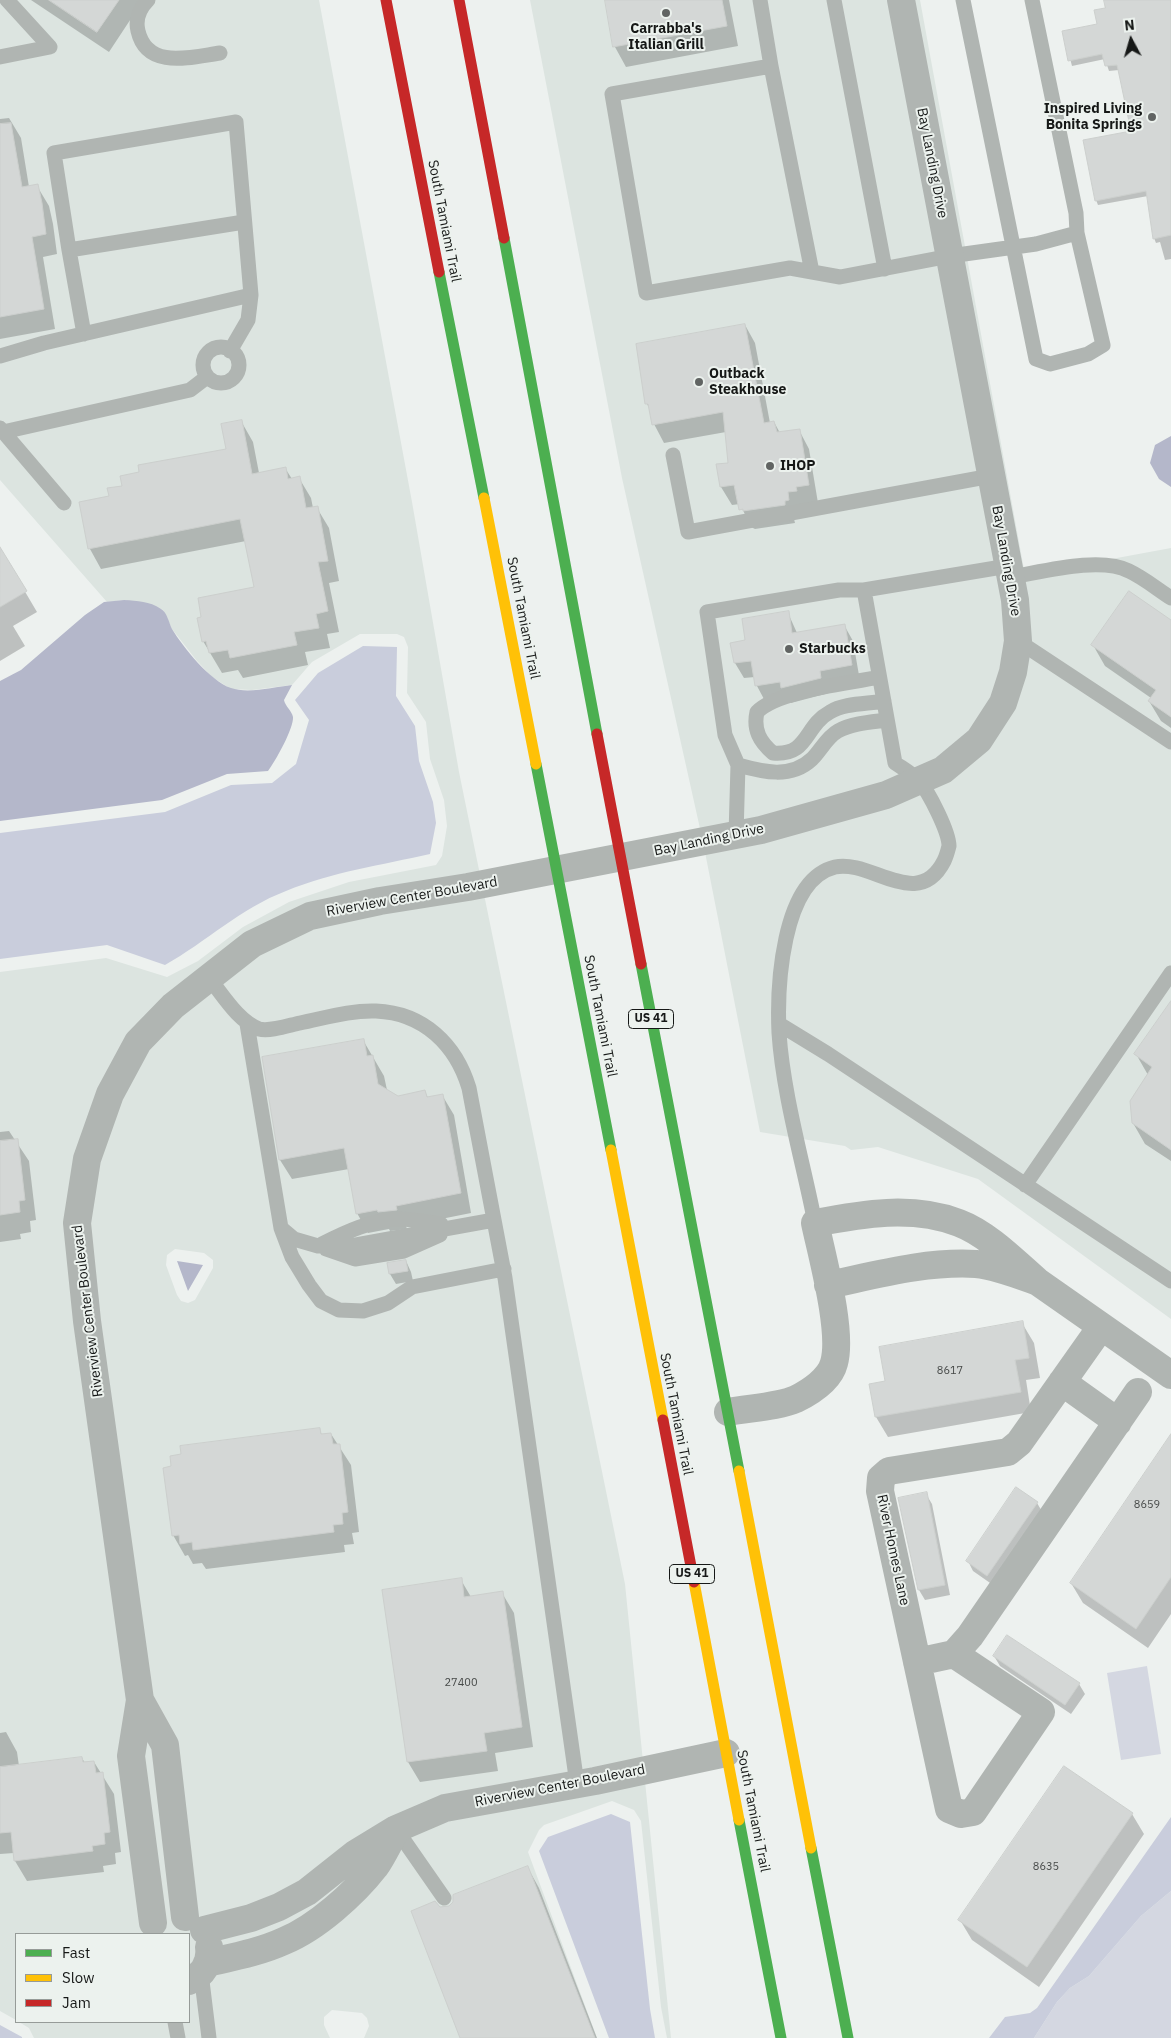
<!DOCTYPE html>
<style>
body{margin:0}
#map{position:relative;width:1171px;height:2038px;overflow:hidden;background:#edf1ef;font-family:"IBM Plex Sans",sans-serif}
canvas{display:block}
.legend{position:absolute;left:15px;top:1933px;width:175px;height:90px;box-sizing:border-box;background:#ecf2ee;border:1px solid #969b98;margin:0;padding:6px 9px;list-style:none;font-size:15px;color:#161817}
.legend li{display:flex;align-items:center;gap:10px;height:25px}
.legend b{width:25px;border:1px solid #969b98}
.north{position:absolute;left:1106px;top:15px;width:50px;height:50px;-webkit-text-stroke:4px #ecf2ee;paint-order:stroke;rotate:354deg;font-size:14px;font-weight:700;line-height:20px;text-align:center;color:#161817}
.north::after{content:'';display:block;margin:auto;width:18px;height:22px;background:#161817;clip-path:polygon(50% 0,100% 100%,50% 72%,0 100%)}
</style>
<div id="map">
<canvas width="1171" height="2038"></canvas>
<ul class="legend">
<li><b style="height:6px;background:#4caf50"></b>Fast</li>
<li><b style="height:6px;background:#ffc107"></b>Slow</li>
<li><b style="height:6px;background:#c62828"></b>Jam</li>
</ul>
<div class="north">N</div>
</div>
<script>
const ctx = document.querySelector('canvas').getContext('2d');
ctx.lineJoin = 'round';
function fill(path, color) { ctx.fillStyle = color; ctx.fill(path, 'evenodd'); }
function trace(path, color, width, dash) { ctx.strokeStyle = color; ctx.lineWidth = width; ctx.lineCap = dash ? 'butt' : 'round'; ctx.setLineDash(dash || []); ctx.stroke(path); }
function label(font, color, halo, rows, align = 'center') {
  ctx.font = font + ' "IBM Plex Sans",sans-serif'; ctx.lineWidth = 4; ctx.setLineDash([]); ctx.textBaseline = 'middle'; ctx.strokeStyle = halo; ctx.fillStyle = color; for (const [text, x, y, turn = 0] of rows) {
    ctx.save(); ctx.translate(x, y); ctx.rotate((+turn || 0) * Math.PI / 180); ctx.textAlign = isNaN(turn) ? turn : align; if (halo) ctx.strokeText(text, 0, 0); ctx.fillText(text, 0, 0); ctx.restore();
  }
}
const built = new Path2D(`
 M 0,0 L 319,0 L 412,502 L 459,772 L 625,1584 L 671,2038 L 667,2038 L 661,2007 L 641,1821 L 634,1810 L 612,1801 L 544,1825 L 539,1830 L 528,1852 L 597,2038 L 364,2038 L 369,2026 L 367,2018 L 362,2013 L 332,2010 L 324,2017 L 324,2025 L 330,2038 L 34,2038 L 29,2028 L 19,2022 L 189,2022 L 189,1934 L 16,1934 L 16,2020 L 0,2011 L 0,972 L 106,958 L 167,977 L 198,961 L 243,927 L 289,902 L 349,882 L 436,865 L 442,856 L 447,826 L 444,800 L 430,759 L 426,722 L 407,693 L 408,647 L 404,637 L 397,634 L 360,634 L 312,662 L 292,685 L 252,690 L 231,689 L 212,677 L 197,661 L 172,629 L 163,610 L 124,600 L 107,602 L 0,480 ZM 175,1249 L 204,1253 L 213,1260 L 213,1268 L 195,1300 L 188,1303 L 181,1301 L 177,1295 L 166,1265 L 167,1255 Z
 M 530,0 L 920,0 L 1025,575 L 1171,548 L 1171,1319 L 978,1179 L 878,1147 L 851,1150 L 845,1146 L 760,1132 L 703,842 L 622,478 Z`);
const green = new Path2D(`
 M 1147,1666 L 1161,1754 L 1121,1760 L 1107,1673 Z
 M 1171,1891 L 1171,2038 L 1034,2038 L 1057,2002 L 1070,1988 L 1089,1976 L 1141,1916 Z`);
const forest = new Path2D(`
 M 363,646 L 397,647 L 396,696 L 415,726 L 419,761 L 433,802 L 436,823 L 430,854 C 382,865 332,872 286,891 C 241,908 206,942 165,965 L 107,945 L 0,959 L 0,833 L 165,812 L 231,785 L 272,783 L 296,764 L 309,720 L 295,700 L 318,673 Z
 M 611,1814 L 630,1822 L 650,2009 L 655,2038 L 609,2038 L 539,1851 L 548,1837 Z
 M 1171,1817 L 1171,1891 L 1141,1916 L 1089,1976 L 1070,1988 L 1057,2002 L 1034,2038 L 989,2038 L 1005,2017 L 1030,2013 L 1037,2008 Z
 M 0,2025 L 22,2037 L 22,2038 L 0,2038 Z`);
const water = new Path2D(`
 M 1171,436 L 1171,487 L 1159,479 L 1150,463 L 1155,445 Z
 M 124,600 C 138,601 149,601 161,609 C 167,612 169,623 172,629 C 183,647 210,681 231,688 C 248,694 274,687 292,685 L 284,700 C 285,706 292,711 293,717 C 294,728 275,762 268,771 L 227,774 L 162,800 L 0,821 L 0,681 L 21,670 L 85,615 L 104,602 Z
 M 177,1261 L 203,1265 L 188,1291 Z`);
const shadow = new Path2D(`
 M 31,0 L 155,0 L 140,5 L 109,52 Z
 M 606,0 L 729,0 L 738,46 L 626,67 L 615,47 Z
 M 1105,0 L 1171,0 L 1171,259 L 1165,260 L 1160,242 L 1156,243 L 1154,238 L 1148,196 L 1098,205 L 1096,200 L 1133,132 L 1119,70 L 1109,71 L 1105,59 L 1072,66 L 1063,32 L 1098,25 L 1107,9 Z
 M 9,118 L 21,138 L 29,187 L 37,186 L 49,206 L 53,224 L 57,254 L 43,257 L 55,329 L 0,339 L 0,119 Z
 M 745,325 L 755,343 L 770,423 L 774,422 L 780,433 L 799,430 L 809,449 L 818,503 L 794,519 L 795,523 L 755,529 L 751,527 L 740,504 L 732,505 L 721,487 L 730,464 L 726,432 L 664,443 L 654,424 L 651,411 L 647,404 Z
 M 241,421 L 253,442 L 259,473 L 285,468 L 292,479 L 299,478 L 311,498 L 313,508 L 317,508 L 329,528 L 339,581 L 329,583 L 339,632 L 327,634 L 330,648 L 305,652 L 308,665 L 243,678 L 238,670 L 222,673 L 203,641 L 255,588 L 246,541 L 101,569 L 90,549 L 110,497 L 123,487 L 227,450 Z
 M 4,556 L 37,612 L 13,626 L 25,646 L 0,661 L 0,558 Z
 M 788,613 L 797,633 L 844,625 L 853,641 L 860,681 L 829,693 L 791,703 L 787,697 L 765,701 L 757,686 L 755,677 L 744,678 L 735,663 L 732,644 L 747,641 Z
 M 1171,622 L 1171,728 L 1161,721 L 1149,701 L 1151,698 L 1105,666 L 1093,645 Z
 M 1171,1003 L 1171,1161 L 1145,1144 L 1133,1123 L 1148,1075 L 1136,1054 Z
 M 363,1040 L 384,1076 L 387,1090 L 398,1098 L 425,1091 L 428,1098 L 442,1095 L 454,1115 L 471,1213 L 406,1226 L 407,1229 L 390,1231 L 389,1229 L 368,1233 L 357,1213 L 349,1169 L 292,1179 L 280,1160 Z
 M 9,1131 L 29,1161 L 36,1220 L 30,1221 L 31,1232 L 20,1234 L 21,1239 L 0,1242 L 0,1132 Z
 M 406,1261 L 411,1272 L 413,1281 L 396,1284 L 390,1274 L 389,1264 Z
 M 1022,1323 L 1034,1343 L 1040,1378 L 1026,1380 L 1031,1412 L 888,1437 L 876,1417 L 886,1382 Z
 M 319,1429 L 322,1435 L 331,1434 L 351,1465 L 359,1532 L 352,1533 L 354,1544 L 344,1545 L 345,1552 L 206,1569 L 202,1563 L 193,1564 L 188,1555 L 185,1556 L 173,1535 Z
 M 1171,1436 L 1171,1614 L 1148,1648 L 1083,1603 L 1071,1583 Z
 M 926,1494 L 932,1504 L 950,1595 L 925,1600 L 919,1590 Z
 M 1037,1503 L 1043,1513 L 993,1585 L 973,1571 L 968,1561 Z
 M 461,1580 L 471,1597 L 502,1593 L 514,1613 L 533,1747 L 495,1753 L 498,1771 L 420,1782 L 408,1762 Z
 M 994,1656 L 1079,1684 L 1085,1694 L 1071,1714 L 1000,1666 Z
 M 6,1732 L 17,1752 L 19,1766 L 82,1758 L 85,1763 L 94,1762 L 114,1794 L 121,1852 L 115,1853 L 116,1864 L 103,1866 L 104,1872 L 27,1881 L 15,1861 L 14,1853 L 0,1854 L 0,1733 Z
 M 1065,1768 L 1132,1814 L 1144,1834 L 1039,1987 L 972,1940 L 960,1920 Z
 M 528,1868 L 539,1888 L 597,2038 L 461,2038 L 440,1908 L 450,1907 Z`);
const building = new Path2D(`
 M 49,0 L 119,0 L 97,32 Z
 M 605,0 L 722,0 L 727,26 L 613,47 Z
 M 1104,0 L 1171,0 L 1171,235 L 1153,239 L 1146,191 L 1095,201 L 1083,140 L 1131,131 L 1117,65 L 1105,66 L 1102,54 L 1068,61 L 1062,31 L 1097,24 L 1094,10 L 1105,8 Z
 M 11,123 L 22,187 L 38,184 L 42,203 L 46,234 L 32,237 L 44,309 L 0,317 L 0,124 Z
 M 745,324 L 764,423 L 774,421 L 777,432 L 800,429 L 809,485 L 796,487 L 797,491 L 788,492 L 789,500 L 785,501 L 785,505 L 743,511 L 743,509 L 739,510 L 734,485 L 720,487 L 716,464 L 728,463 L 723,412 L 652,425 L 648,404 L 645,404 L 636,344 Z
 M 242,420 L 252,474 L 286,467 L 288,479 L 300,476 L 306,508 L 318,506 L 328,561 L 318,562 L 328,611 L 316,614 L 319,628 L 294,632 L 297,645 L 230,658 L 228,650 L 209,653 L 206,641 L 202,642 L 197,618 L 201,617 L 198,598 L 254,587 L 240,519 L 88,549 L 79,502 L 109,496 L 107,488 L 122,486 L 120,476 L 139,472 L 138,465 L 226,449 L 221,424 Z
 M 0,547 L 27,591 L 0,607 Z
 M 1129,591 L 1171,620 L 1171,717 L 1148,701 L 1156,690 L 1091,645 Z
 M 789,611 L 792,633 L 845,624 L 852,665 L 820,671 L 821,678 L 781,688 L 780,682 L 755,686 L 751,661 L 734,663 L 730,643 L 745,640 L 742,619 Z
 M 1171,1001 L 1171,1150 L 1132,1123 L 1130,1101 L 1152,1067 L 1134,1054 Z
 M 364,1039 L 367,1056 L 373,1055 L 378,1084 L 398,1096 L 425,1090 L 427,1097 L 443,1094 L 461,1193 L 396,1206 L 397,1210 L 378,1212 L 377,1210 L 356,1214 L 344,1148 L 279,1160 L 262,1057 Z
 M 18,1139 L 25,1200 L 19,1201 L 20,1212 L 0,1215 L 0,1141 Z
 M 406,1260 L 408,1271 L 389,1274 L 387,1263 Z
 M 1023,1321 L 1029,1358 L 1015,1360 L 1021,1392 L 875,1417 L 869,1384 L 885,1381 L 879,1347 Z
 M 320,1428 L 321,1434 L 331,1433 L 333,1444 L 340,1444 L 348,1512 L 342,1513 L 343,1524 L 333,1525 L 334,1532 L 193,1550 L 192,1542 L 180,1544 L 179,1535 L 172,1536 L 163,1468 L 171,1466 L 170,1456 L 181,1454 L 180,1446 Z
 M 1171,1434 L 1171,1577 L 1136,1629 L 1070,1583 Z
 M 1016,1487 L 1038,1502 L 987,1576 L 966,1561 Z
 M 927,1492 L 945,1585 L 918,1590 L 898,1498 Z
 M 462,1578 L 464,1597 L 503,1591 L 522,1727 L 484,1733 L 487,1751 L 407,1762 L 382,1590 Z
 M 1007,1635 L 1080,1683 L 1065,1705 L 993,1656 Z
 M 82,1757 L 83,1762 L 94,1761 L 96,1773 L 103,1772 L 110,1832 L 104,1833 L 105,1844 L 92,1846 L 93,1851 L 14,1861 L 11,1832 L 0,1833 L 0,1767 Z
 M 1064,1766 L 1133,1813 L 1027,1967 L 958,1920 Z
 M 528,1866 L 595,2038 L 460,2038 L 411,1911 L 435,1901 L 440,1907 L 449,1906 L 453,1902 L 453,1895 Z`);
const lane = new Path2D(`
 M 148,0 C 140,8 135,19 138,31 C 147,70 191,57 220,53
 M 760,0 L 771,66
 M 834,0 L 885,269
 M 963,0 L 1036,359 L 1050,364 L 1088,354 L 1103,345 L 1077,233
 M 0,57 L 50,47 L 7,0
 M 69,250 L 84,334
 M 812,272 L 771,66 L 612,94 L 646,293 L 790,268 L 840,277 L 950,256 L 1036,244 L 1077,233 L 1076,213 L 1032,0
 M203 365a18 18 0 1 1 36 0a18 18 0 1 1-36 0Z
 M 230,351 L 248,320 L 251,295
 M 0,356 L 44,343 L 251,295 L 236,122 L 54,153 L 69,250 L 244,222
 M 0,428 L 64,503
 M 3,432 L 190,390 L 207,377
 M 673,455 L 688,532 L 991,476
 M 1011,577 C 1042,572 1100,556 1129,571 C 1144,578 1157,589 1171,598
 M 1018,641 L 1171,742
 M 879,677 C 847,684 779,690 757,712 C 753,730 760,742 773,753 C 809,756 804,726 830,712 C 844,703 867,704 884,701
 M 738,765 C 763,772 791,779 812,759 C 821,750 827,737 838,731 C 852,723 872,722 887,720
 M 736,835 L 738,765 L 725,735 L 707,612 L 839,590 L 864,590
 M 209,978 C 223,995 238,1021 259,1029 C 270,1032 290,1025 300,1023 C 325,1018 351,1010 376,1011 C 424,1013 456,1045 469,1088 L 505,1278 L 577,1784
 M 247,1024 L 281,1228 L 292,1257 L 309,1285 L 321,1301 L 339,1310 L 363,1311 L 388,1303 L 412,1287 L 504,1269
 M 779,1024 L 828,1054 L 1171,1281
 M 1025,1185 L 1171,973
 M 815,1223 C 803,1162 783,1094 779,1033 C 777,989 781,880 835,867 C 871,859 918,912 944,861 C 946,857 948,850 949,846 C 949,832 929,792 919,781 C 913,774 902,768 895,763 L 864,590 L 1008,566
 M 281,1228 L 294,1239 L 318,1246 L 356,1245 L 494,1220
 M 322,1244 C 346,1232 371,1220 399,1219 C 412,1219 427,1222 441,1224
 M 326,1249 L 355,1259 L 404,1251 L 440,1235
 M 396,1829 L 444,1898
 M 201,1973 L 209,2038
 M 175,2022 L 178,2038`);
const street = new Path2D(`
 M 828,1285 C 876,1275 926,1261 976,1264 C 997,1266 1019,1275 1038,1282 L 1171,1375
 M 1062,1382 L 1118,1422
 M 728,1412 C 747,1408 778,1407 796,1399 C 810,1392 830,1379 834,1363 C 843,1332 822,1256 815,1223 C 862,1214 912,1205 959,1223 C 988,1234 1015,1262 1038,1282
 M 954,1654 L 970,1636 L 1138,1392
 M 917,1662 L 954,1654 L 1041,1712 L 973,1812 L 961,1814 L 949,1809 L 880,1491 L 881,1478 L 889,1471 L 1008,1452 L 1019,1443 L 1101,1327
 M 140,1700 L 165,1745 L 185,1917
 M 153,1923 L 131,1756 L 140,1700 L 87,1321 L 77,1223 L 87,1159 L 110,1094 L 138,1042 L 173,1006 L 252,944 L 310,916 L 380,901 L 468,887 L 761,830 L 886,795 L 943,770 L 979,740 L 1003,703 L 1013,672 L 1018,641 L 1015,600 L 901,0
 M 204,1930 L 251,1918 L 279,1907 L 307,1892 L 355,1854 L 396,1829 L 445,1808 L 595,1781 L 726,1753
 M 207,1963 C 233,1957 260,1952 284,1941 C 316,1928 354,1894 375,1867 C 383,1856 389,1842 396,1830
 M 189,1981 C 203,1975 211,1962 209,1947`);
const fast = new Path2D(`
 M 504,238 L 597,734
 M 439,272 L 484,498
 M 536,764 L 611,1150
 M 641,964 L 739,1471
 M 739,1820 L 781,2038
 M 811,1848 L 848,2038`);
const slow = new Path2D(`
 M 484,498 L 536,764
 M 611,1150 L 663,1420
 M 739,1471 L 811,1848
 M 694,1582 L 739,1820`);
const jam = new Path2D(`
 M 386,0 L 439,272
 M 459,0 L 504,238
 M 597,734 L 641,964
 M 663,1420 L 694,1582`);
const markers = [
 [666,13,5,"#616463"],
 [1152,117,5,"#616463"],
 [699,382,5,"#616463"],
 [770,466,5,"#616463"],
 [789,649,5,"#616463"]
];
const numberNames = [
 ["8617",950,1371],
 ["8659",1147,1505],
 ["27400",461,1683],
 ["8635",1046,1867]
];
const shields = [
 [651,1019,45],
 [692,1574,45]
];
const shieldNames = [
 ["US 41",651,1019],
 ["US 41",692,1574]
];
const poiNames = [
 ["Carrabba's",666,29,"center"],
 ["Italian Grill",666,45,"center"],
 ["Inspired Living",1142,109,"right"],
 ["Bonita Springs",1142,125,"right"],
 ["Outback",709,374],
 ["Steakhouse",709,390],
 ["IHOP",780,466],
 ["Starbucks",799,649]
];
const streetNames = [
 ["Bay Landing Drive",932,163,79],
 ["South Tamiami Trail",444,221,79],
 ["Bay Landing Drive",1006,561,80],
 ["South Tamiami Trail",523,618,79],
 ["Bay Landing Drive",709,840,-12],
 ["Riverview Center Boulevard",412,897,-10],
 ["South Tamiami Trail",600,1016,79],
 ["Riverview Center Boulevard",88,1311,-97],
 ["South Tamiami Trail",676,1414,79],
 ["River Homes Lane",893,1550,78],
 ["Riverview Center Boulevard",560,1786,-11],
 ["South Tamiami Trail",753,1811,79]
];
fill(built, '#dce4e0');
fill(green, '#d4d7e1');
fill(forest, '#c9cddc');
fill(water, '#b4b7ca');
fill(shadow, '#0003');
fill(building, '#d4d7d6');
trace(building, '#cccfcd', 1);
trace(lane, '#b0b5b2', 15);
trace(street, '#b0b5b2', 28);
trace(fast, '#4caf50', 11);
trace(slow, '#ffc107', 11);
trace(jam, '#c62828', 11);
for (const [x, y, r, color] of markers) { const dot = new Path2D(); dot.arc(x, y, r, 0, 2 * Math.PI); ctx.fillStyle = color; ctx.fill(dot); trace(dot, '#ecf2ee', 2); }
label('11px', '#464948', null, numberNames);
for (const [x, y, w] of shields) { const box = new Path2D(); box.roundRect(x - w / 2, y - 9.5, w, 19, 4); ctx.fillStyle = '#ecf2ee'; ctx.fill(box); trace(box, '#161817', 1); }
label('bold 12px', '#161817', null, shieldNames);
label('bold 14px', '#161817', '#ecf2ee', poiNames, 'left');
label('14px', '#161817', '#ecf2ee', streetNames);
</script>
